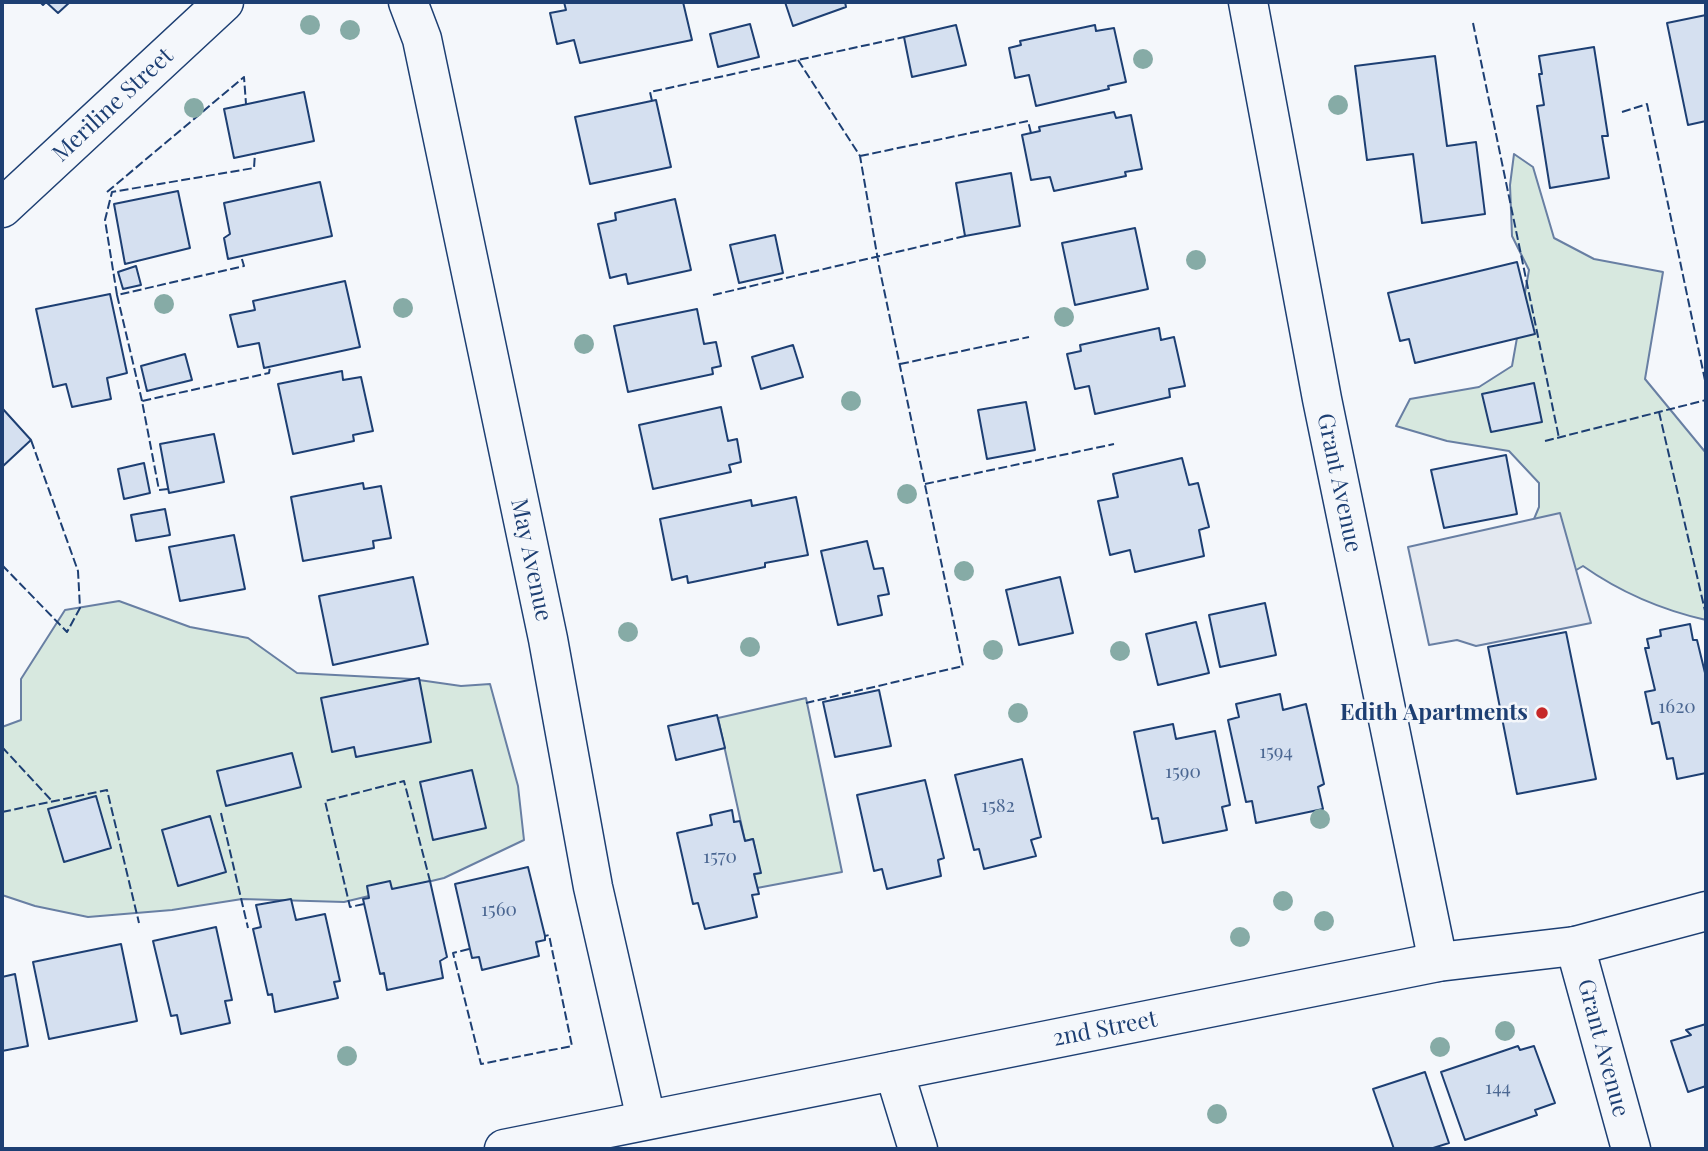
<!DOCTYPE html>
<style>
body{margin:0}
#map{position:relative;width:1708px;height:1151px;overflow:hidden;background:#f4f7fb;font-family:"Playfair Display",serif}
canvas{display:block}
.frame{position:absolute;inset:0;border:4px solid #1d3f73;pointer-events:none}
</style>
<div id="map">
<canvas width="1708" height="1151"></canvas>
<div class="frame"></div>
</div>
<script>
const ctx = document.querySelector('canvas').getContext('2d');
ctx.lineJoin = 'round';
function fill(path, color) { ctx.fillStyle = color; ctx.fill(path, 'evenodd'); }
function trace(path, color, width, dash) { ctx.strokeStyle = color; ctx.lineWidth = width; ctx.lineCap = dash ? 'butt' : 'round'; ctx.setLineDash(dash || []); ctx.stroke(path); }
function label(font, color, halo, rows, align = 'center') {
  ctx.font = font + ' "Playfair Display",serif'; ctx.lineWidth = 5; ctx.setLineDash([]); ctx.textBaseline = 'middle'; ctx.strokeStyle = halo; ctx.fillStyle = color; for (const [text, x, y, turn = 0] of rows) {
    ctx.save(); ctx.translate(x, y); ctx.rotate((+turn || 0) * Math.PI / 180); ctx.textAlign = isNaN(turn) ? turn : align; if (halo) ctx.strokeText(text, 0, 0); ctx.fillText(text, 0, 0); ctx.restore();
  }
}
const green = new Path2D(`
 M 1514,154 L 1533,167 L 1554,238 L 1594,259 L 1663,272 L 1645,379 L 1706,453 L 1706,620 C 1662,610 1620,592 1583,566 L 1561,579 L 1534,519 L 1539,507 L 1539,483 L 1509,451 L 1447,441 L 1396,426 L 1410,399 L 1479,387 L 1512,366 L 1529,270 L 1512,236 L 1510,185 Z
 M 119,601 L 190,627 L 248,638 L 297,673 L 412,679 L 461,686 L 490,684 L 518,786 L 524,840 L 444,878 L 344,902 L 242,899 L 172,910 L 88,917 L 35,906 L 2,895 L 2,727 L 21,720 L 21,679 L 65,610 Z
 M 806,698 L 842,872 L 757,888 L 754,874 L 760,873 L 753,839 L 745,841 L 718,718 Z`);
const parking = new Path2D(`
 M 1560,513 L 1591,623 L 1476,646 L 1457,640 L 1429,645 L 1408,547 Z`);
const building = new Path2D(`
 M 40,2 L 70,2 L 58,13 L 46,2 L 43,5 Z
 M 564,2 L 683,2 L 692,40 L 580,63 L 574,40 L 557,44 L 550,13 L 566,10 Z
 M 785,2 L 845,2 L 846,7 L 793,26 Z
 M 1706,15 L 1706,121 L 1688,125 L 1667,23 Z
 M 750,24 L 759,57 L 718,67 L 710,34 Z
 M 956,25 L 966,65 L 912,77 L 904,37 Z
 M 1095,25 L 1096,31 L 1114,28 L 1126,82 L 1108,86 L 1109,89 L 1036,106 L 1029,75 L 1015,78 L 1009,48 L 1021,45 L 1020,41 Z
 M 1594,47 L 1608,136 L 1602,136 L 1609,178 L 1550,188 L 1537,106 L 1544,105 L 1539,74 L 1542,74 L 1539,56 Z
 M 1435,56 L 1447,146 L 1476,142 L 1485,214 L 1422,223 L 1413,154 L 1367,160 L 1355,66 Z
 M 304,92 L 314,141 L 234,158 L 224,109 Z
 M 656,100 L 671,167 L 590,184 L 575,117 Z
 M 1114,112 L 1116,118 L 1131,115 L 1142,169 L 1125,172 L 1126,176 L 1054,191 L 1050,177 L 1031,180 L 1022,135 L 1040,131 L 1039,127 Z
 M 1011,173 L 1020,226 L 965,236 L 956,183 Z
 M 320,182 L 332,236 L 228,259 L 224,238 L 230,234 L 224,203 Z
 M 178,191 L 190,248 L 125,264 L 114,204 Z
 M 675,199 L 691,270 L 628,284 L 626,274 L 610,278 L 598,224 L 616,220 L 615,213 Z
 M 1135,228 L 1148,289 L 1075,305 L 1062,243 Z
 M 775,235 L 783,273 L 739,283 L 730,245 Z
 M 1517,262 L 1535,334 L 1415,363 L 1409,339 L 1400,341 L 1388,293 Z
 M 136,266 L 141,285 L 123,289 L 118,272 Z
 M 345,281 L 360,347 L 264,368 L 259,343 L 238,347 L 230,315 L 255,310 L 253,301 Z
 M 110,294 L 127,373 L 107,378 L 111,399 L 72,407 L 66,384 L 53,387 L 36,309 Z
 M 697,309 L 704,344 L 716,342 L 721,366 L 712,368 L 713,374 L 628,392 L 614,326 Z
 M 1159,328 L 1161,340 L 1174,337 L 1185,386 L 1169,389 L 1170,397 L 1095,414 L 1089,386 L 1075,389 L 1067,354 L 1081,351 L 1080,345 Z
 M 793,345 L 803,377 L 761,389 L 752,357 Z
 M 185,354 L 192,380 L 147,391 L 141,366 Z
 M 342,371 L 343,380 L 361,377 L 373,431 L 353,435 L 354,441 L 293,454 L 278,384 Z
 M 1534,383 L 1542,422 L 1491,432 L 1482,394 Z
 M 1026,402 L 1035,450 L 987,459 L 978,410 Z
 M 721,407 L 728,441 L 737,439 L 741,462 L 729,465 L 731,472 L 653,489 L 639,425 Z
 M 2,408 L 31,440 L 2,467 Z
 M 214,434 L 224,482 L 169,493 L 160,444 Z
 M 1506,455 L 1517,514 L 1444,528 L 1431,470 Z
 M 1182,458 L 1189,485 L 1198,483 L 1209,527 L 1199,530 L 1204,556 L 1135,572 L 1130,550 L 1110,555 L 1098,501 L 1118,497 L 1113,474 Z
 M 144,463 L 150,493 L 124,499 L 118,469 Z
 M 363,483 L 364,489 L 381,486 L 391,538 L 373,541 L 374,548 L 303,561 L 291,497 Z
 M 796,497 L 808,555 L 765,563 L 765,567 L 688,583 L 687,576 L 672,580 L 660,519 L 751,500 L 752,506 Z
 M 165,509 L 170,535 L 136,541 L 131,515 Z
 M 234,535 L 245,589 L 180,601 L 169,547 Z
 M 867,541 L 874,569 L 883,568 L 889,594 L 878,596 L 882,615 L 838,625 L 821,551 Z
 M 413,577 L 428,644 L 333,665 L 319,596 Z
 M 1060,577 L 1073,633 L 1019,645 L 1006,590 Z
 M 1265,603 L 1276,655 L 1220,667 L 1209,615 Z
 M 1196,622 L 1209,673 L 1158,685 L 1146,634 Z
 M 1690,624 L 1693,640 L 1697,640 L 1706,677 L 1706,773 L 1677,779 L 1673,758 L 1667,759 L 1659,722 L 1652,724 L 1645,692 L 1655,690 L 1645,648 L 1649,648 L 1647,639 L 1661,636 L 1660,630 Z
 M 1566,632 L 1596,779 L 1517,794 L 1488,647 Z
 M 419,678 L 431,742 L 356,757 L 354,747 L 332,752 L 321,698 Z
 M 879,690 L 891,746 L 835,757 L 823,702 Z
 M 1280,694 L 1283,710 L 1306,704 L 1324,784 L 1318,787 L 1323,809 L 1256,823 L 1252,801 L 1246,802 L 1228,720 L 1239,717 L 1236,704 Z
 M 717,715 L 725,748 L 676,760 L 668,726 Z
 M 1173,724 L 1176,739 L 1215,731 L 1230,805 L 1222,807 L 1227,830 L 1163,843 L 1158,818 L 1152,819 L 1134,732 Z
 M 292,753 L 301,787 L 226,806 L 217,771 Z
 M 1022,759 L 1041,837 L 1031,840 L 1036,856 L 984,869 L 979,849 L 974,850 L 955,775 Z
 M 472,770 L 486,828 L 433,840 L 420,782 Z
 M 925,780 L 944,858 L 938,860 L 941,876 L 887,889 L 882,869 L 874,871 L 857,795 Z
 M 96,796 L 111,848 L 64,862 L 48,809 Z
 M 732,810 L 734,822 L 740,821 L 745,841 L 753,839 L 761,873 L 754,874 L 759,894 L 752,895 L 757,917 L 705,929 L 698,903 L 693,904 L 677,833 L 712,825 L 710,815 Z
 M 210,816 L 226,872 L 178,886 L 162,830 Z
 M 528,867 L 545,936 L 545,940 L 536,942 L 539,956 L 482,970 L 479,957 L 472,958 L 455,884 Z
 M 390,881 L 392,889 L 430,881 L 447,957 L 440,961 L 443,978 L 387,990 L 384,973 L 380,974 L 363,899 L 369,898 L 367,886 Z
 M 291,899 L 296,920 L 325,914 L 340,981 L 334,982 L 338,998 L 275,1012 L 272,994 L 268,995 L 253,929 L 261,927 L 256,905 Z
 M 216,927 L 232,1000 L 225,1001 L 230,1023 L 181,1034 L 177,1015 L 171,1016 L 153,941 Z
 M 121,944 L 137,1021 L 49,1039 L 33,962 Z
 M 15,974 L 28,1046 L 2,1051 L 2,977 Z
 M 1706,1024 L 1706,1086 L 1688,1092 L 1671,1041 L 1691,1035 L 1686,1030 Z
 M 1518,1046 L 1520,1050 L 1534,1046 L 1555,1103 L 1535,1110 L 1537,1115 L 1465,1140 L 1441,1072 Z
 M 1425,1072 L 1449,1143 L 1430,1149 L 1394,1149 L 1373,1089 Z`);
const minor = new Path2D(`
 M 408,2 L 422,39 L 548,639 L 593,887 L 646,1119
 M 1248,2 L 1322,399 L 1438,962
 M 2,208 L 224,2
 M 1575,946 L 1631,1149
 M 894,1071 L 918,1149`);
const secondary = new Path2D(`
 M 504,1149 L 1438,962 L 1575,946 L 1706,911`);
const fence = new Path2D(`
 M 1473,23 L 1559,438
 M 798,60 L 860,156 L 879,266 L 963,666 L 806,703
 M 652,101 L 650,92 L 904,37
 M 1622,112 L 1647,104 L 1706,385
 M 860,156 L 1028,121 L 1031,133
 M 107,192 L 244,77 L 246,104
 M 117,295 L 105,220 L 112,192 L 254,168 L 255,153
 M 713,295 L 965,236
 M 900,364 L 1029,337
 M 142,401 L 117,295 L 244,266 L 241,256
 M 1659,412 L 1706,615
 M 1545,441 L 1706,400
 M 925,484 L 1114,444
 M 168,489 L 159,490 L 142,401 L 269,373 L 270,367
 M 2,565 L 67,632 L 80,608 L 78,571 L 31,440
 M 2,747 L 52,801
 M 2,812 L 107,790 L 139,923
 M 221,813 L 248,928
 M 364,904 L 350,907 L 325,801 L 404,781 L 430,881
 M 469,949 L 453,953 L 481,1064 L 572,1046 L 549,935 L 545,936`);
const trees = [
 [310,25],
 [350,30],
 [1143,59],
 [1338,105],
 [194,108],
 [1196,260],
 [164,304],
 [403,308],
 [1064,317],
 [584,344],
 [851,401],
 [907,494],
 [964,571],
 [628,632],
 [750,647],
 [993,650],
 [1120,651],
 [1018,713],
 [1320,819],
 [1283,901],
 [1324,921],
 [1240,937],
 [1505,1031],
 [1440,1047],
 [347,1056],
 [1217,1114]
];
const markers = [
 [1542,713,7,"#c62828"]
];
const numberNames = [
 ["1620",1677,707],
 ["1594",1276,752],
 ["1590",1183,772],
 ["1582",998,806],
 ["1570",720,857],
 ["1560",499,910],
 ["144",1498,1088]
];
const streetNames = [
 ["Meriline Street",113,105,-43],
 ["Grant Avenue",1339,483,78],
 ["May Avenue",531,560,78],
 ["2nd Street",1105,1029,-11],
 ["Grant Avenue",1603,1048,75]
];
const poiNames = [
 ["Edith Apartments",1528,713]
];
fill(green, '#d7e8df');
trace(green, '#687fa3', 2);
fill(parking, '#e3e8f0');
trace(parking, '#687fa3', 2);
fill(building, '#d5e0f0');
trace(building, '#1d3f73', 2);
trace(minor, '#1d3f73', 41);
trace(secondary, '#1d3f73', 41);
trace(minor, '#f4f7fb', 38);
trace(secondary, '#f4f7fb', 38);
trace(fence, '#1d3f73', 2, [9, 3.5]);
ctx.fillStyle = '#86aba6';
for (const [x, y] of trees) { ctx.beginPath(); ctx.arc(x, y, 10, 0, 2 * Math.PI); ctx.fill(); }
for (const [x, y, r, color] of markers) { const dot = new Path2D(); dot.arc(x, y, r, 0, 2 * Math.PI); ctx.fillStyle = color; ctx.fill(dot); trace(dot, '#f4f7fb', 2.5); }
label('19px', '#4b6792', null, numberNames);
label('23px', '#1d3f73', '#f4f7fb', streetNames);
label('bold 23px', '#1d3f73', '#f4f7fb', poiNames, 'right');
</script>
